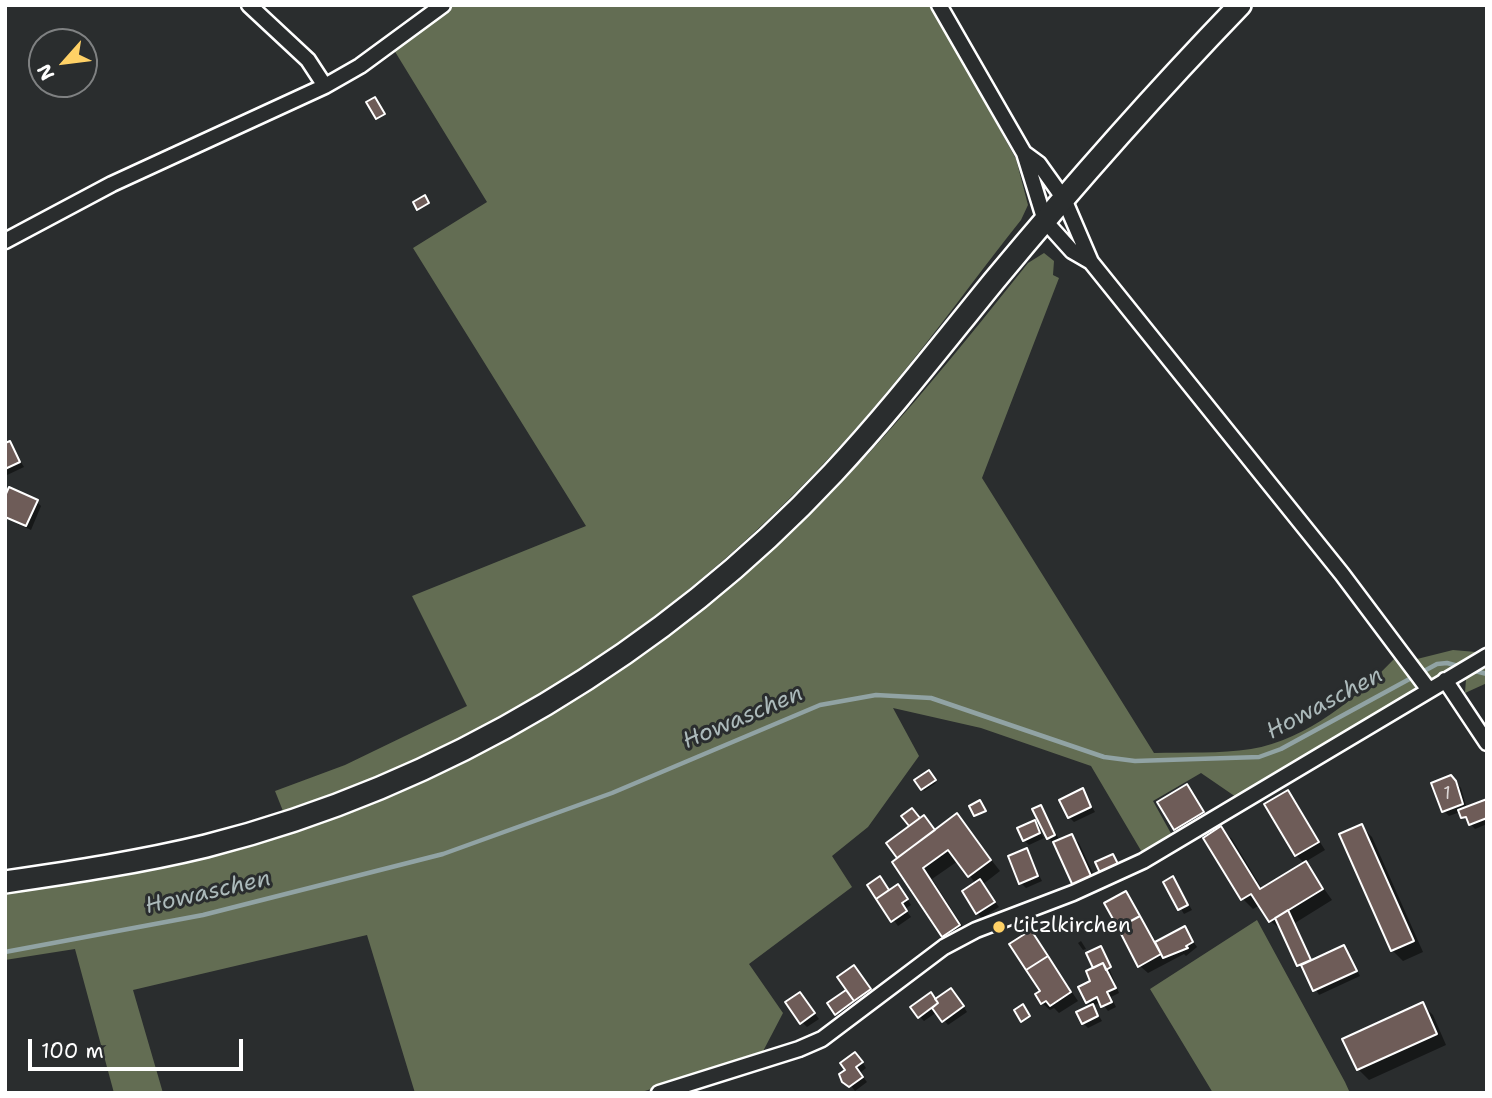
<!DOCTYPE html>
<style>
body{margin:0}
#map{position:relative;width:1492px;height:1098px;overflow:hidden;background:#2a2d2e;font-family:"Shantell Sans",sans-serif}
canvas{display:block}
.frame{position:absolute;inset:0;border:7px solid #fff;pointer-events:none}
.north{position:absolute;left:28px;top:28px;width:70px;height:70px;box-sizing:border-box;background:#2a2d2e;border:2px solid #7f8182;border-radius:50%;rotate:242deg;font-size:19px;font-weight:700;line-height:28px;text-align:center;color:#fff}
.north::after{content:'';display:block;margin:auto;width:24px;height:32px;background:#ffd166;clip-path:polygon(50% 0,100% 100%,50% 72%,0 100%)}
.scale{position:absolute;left:28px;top:1039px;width:215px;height:32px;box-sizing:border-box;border:4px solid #fff;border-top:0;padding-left:9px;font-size:21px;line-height:24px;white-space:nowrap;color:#fff;-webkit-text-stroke:5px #2a2d2e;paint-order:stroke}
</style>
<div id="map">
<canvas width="1492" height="1098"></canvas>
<div class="frame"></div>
<div class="north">N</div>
<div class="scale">100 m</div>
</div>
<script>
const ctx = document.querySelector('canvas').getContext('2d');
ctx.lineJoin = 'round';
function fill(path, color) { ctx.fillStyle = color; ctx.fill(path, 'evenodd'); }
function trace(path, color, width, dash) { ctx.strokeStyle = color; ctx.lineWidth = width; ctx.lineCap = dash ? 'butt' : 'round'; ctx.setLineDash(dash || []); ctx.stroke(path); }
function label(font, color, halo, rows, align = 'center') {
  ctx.font = font + ' "Shantell Sans",sans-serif'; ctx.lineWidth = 6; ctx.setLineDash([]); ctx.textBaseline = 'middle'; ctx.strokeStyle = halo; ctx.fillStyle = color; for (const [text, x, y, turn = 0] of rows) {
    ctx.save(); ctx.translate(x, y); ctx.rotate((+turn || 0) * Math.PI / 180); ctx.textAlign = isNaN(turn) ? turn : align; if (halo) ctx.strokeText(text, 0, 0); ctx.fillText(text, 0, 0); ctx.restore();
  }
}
const green = new Path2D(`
 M 452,5 L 931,5 L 1016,159 L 1028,205 L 1021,220 C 977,275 936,333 891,387 C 732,581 523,736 283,811 L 275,791 L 345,765 L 467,706 L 412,596 L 586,526 L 413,248 L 487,202 L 394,50 Z
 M 1044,253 L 1054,261 L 1053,275 L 1059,278 L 982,478 L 1154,753 C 1186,752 1220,754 1251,749 C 1307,740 1359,696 1396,657 L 1409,671 L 1417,659 L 1453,650 L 1476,652 L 1236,797 L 1201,773 L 1153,801 L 1173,837 L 1143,854 L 1091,766 L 981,728 L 893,708 L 919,756 L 868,827 L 832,856 L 852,887 L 749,964 L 783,1013 L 760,1057 L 638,1093 L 415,1093 L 367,935 L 133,990 L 163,1093 L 114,1093 L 75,949 L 5,960 L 5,890 L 290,832 C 462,776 624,683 759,562 C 859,474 945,367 1028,263 Z
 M 1487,665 L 1487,683 L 1465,693 L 1466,679 Z
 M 1257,920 L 1345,1082 L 1350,1093 L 1213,1093 L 1150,989 Z`);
const shadow = new Path2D(`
 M 9,443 L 24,467 L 5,476 L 5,445 Z
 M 5,496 L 37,502 L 41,506 L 31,530 L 5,518 Z
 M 931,774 L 936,783 L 924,791 L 916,781 Z
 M 1451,777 L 1461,788 L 1467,809 L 1487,801 L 1487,824 L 1475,829 L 1460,812 L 1449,816 L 1444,811 Z
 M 1187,786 L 1210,821 L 1183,837 L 1176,829 Z
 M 1082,790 L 1095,812 L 1074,822 L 1069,817 Z
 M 1288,792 L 1325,850 L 1305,862 L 1332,900 L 1295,923 L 1312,961 L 1344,947 L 1360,976 L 1319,995 L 1305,970 L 1298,965 L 1282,930 L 1270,921 L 1260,905 L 1253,909 L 1243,899 L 1221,829 L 1232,839 L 1263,890 L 1305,864 L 1296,855 Z
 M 1041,807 L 1060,841 L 1071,836 L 1079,843 L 1099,886 L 1048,838 Z
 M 904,816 L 920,821 L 936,831 L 957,816 L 1000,871 L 982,885 L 999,907 L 982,918 L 977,913 L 976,884 L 958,861 L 932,879 L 969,936 L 954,946 L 944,935 L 889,844 L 912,827 Z
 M 1034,823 L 1044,838 L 1029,845 L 1024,840 Z
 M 1361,826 L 1372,837 L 1423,952 L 1403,961 L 1392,950 Z
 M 1026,850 L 1042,881 L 1026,888 L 1021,883 Z
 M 1173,878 L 1192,910 L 1184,914 L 1165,883 Z
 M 884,883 L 890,892 L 903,892 L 911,905 L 905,909 L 911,917 L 898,926 L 869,885 Z
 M 1126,893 L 1157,943 L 1184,928 L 1197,947 L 1186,956 L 1184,954 L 1148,973 L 1140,966 Z
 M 1081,941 L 1086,949 L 1083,950 L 1078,943 Z
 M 1102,950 L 1119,993 L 1111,997 L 1116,1007 L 1108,1011 L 1101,1002 L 1093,1006 L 1102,1021 L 1088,1028 L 1083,1023 L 1092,1006 L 1087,1002 Z
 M 1052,963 L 1078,1001 L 1059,1013 L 1054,1008 L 1050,1010 L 1042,1003 L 1042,992 Z
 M 858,972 L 874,995 L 842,1019 L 830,1004 L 848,990 Z
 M 800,994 L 819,1019 L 807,1027 L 802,1022 Z
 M 956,995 L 967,1012 L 948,1025 L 937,1012 L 924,1021 L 919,1016 L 936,1000 Z
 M 1422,1004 L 1433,1015 L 1446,1045 L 1369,1080 L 1358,1069 Z
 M 860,1059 L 866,1068 L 860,1073 L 867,1082 L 855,1091 L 842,1074 Z`);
const stream = new Path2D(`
 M 1471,670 L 1487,674
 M 5,952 L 203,915 L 443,854 L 612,793 L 820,705 L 876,695 L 931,698 L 1104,757 L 1135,761 L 1259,757 L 1281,749 L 1437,664 L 1447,663 L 1462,667`);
const building = new Path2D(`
 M 375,97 L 385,114 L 376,119 L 366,102 Z
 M 425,195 L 429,203 L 417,210 L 413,202 Z
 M 10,441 L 20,462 L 5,469 L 5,443 Z
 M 9,487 L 38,500 L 26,526 L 5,517 L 5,496 Z
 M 929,770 L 936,780 L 921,790 L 914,780 Z
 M 1451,775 L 1456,781 L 1463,804 L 1442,812 L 1431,783 Z
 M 1187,784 L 1204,812 L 1174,830 L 1157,802 Z
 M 1083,788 L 1091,807 L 1068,818 L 1059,800 Z
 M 1288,790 L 1319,842 L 1295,856 L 1264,804 Z
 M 1487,799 L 1487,818 L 1469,825 L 1466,817 L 1461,818 L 1458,810 Z
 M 980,800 L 986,811 L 974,816 L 969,806 Z
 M 1041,805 L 1055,835 L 1047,839 L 1032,809 Z
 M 912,808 L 920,818 L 909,826 L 901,816 Z
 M 957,813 L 991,860 L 968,877 L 948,850 L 923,868 L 960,925 L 942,937 L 892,862 Z
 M 924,815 L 935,830 L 897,858 L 886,843 Z
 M 1035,820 L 1040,833 L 1023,841 L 1017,828 Z
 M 1362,824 L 1414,941 L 1391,951 L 1339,834 Z
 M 1221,826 L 1260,889 L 1306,861 L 1323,889 L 1269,922 L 1251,894 L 1241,900 L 1203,838 Z
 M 1072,834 L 1092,878 L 1073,886 L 1053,842 Z
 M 1027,848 L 1038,876 L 1019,884 L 1008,856 Z
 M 1113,854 L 1119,866 L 1101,875 L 1095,862 Z
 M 880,876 L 889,890 L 876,899 L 867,885 Z
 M 1173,876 L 1188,905 L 1178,910 L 1163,882 Z
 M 980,879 L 995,902 L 976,914 L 962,891 Z
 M 898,884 L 908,899 L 902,903 L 907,911 L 891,922 L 876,899 Z
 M 1126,891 L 1140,916 L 1118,928 L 1104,903 Z
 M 1288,910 L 1311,960 L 1297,966 L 1275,918 Z
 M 1140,916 L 1161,954 L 1138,967 L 1118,928 Z
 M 1185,926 L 1193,942 L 1186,946 L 1188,948 L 1163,958 L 1155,942 Z
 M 1031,930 L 1048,956 L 1026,970 L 1009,944 Z
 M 1344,945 L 1357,971 L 1313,991 L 1301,965 Z
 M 1101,946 L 1111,967 L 1106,970 L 1103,963 L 1093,968 L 1086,953 Z
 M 1048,956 L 1071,992 L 1050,1006 L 1046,1001 L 1041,1004 L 1035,994 L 1040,991 L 1026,970 Z
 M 1103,963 L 1116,988 L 1107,992 L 1112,1002 L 1101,1007 L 1097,997 L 1086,1003 L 1078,987 L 1090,981 L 1086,971 Z
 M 854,965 L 871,989 L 854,1001 L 837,977 Z
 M 951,988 L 964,1006 L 942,1022 L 932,1008 L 938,1003 L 935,999 Z
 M 846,990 L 854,1001 L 835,1015 L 827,1003 Z
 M 800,992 L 815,1013 L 800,1024 L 785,1002 Z
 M 931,992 L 938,1003 L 918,1018 L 910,1007 Z
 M 1423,1002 L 1437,1034 L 1357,1070 L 1342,1039 Z
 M 1023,1004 L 1030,1016 L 1021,1022 L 1014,1010 Z
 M 1093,1004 L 1098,1016 L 1082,1024 L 1076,1012 Z
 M 855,1052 L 863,1062 L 856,1067 L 863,1077 L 849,1087 L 842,1082 L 839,1074 L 845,1070 L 840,1063 Z`);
const street = new Path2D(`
 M 249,5 L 308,60 L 325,86
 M 939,5 L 1024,153 L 1045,221 L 1072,251 L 1091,262
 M 1024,153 L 1039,164 L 1064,199 L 1091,262 L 1342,574 L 1429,690
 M 5,241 L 112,184 L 325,86 L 360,66 L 443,5
 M 1445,680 L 1487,743
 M 659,1093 L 799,1049 L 822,1039 L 944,947 L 976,930 L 1073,893 L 1143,861 L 1487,656`);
const secondary = new Path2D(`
 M 5,882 C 73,872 140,862 206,846 C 443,786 666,652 833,473 C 890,412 941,346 994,281 C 1073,186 1154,94 1240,5`);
const markers = [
 [999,927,7,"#ffd166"]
];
const numberNames = [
 ["1",1447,794]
];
const poiNames = [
 ["Litzlkirchen",1013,927]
];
const waterNames = [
 ["Howaschen",1325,704,-28],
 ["Howaschen",743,718,-23],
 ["Howaschen",208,893,-13]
];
fill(green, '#636d53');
fill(shadow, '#0007');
trace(stream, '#91a3a4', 4.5);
fill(building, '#6e5c58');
trace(building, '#fff', 2);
trace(street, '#fff', 19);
trace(secondary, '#fff', 26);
trace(street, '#2a2d2e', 14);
trace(secondary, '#2a2d2e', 21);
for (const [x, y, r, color] of markers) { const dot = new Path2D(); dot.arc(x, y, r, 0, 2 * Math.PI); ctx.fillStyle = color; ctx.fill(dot); trace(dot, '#2a2d2e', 2.5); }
label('18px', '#dbd6d5', null, numberNames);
label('21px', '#fff', '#2a2d2e', poiNames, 'left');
label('italic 23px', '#acbabb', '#2a2d2e', waterNames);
</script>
